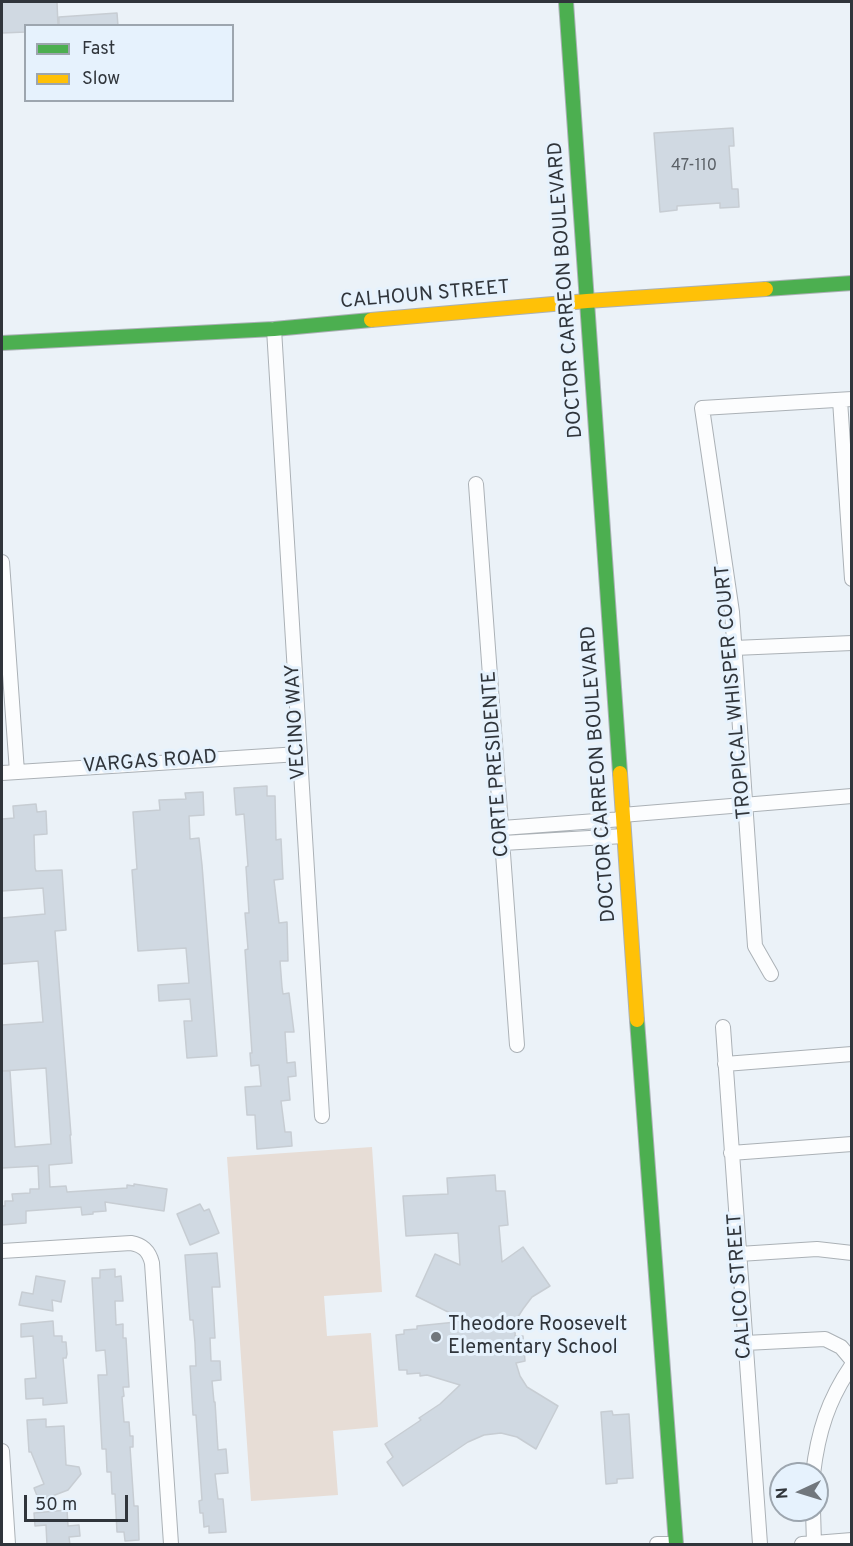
<!DOCTYPE html>
<style>
body{margin:0}
#map{position:relative;width:853px;height:1546px;overflow:hidden;background:#ebf2f8;font-family:Overpass,sans-serif}
canvas{display:block}
.frame{position:absolute;inset:0;border:3px solid #30353b;pointer-events:none}
.legend{position:absolute;left:24px;top:24px;width:210px;height:78px;box-sizing:border-box;background:#e6f2fd;border:2px solid #9da6af;margin:0;padding:8px 10px;list-style:none;font-size:18px;color:#30353b}
.legend li{display:flex;align-items:center;gap:12px;height:30px}
.legend b{width:30px;border:2px solid #9da6af}
.north{position:absolute;left:769px;top:1462px;width:60px;height:60px;box-sizing:border-box;background:#e6f2fd;border:2px solid #9da6af;border-radius:50%;rotate:266deg;font-size:16px;font-weight:700;line-height:24px;text-align:center;color:#30353b}
.north::after{content:'';display:block;margin:auto;width:21px;height:27px;background:#71777d;clip-path:polygon(50% 0,100% 100%,50% 72%,0 100%)}
.scale{position:absolute;left:24px;top:1495px;width:104px;height:27px;box-sizing:border-box;border:3px solid #30353b;border-top:0;padding-left:8px;font-size:18px;line-height:21px;white-space:nowrap;color:#30353b;-webkit-text-stroke:4px #e6f2fd;paint-order:stroke}
</style>
<div id="map">
<canvas width="853" height="1546"></canvas>
<div class="frame"></div>
<ul class="legend">
<li><b style="height:8px;background:#4caf50"></b>Fast</li>
<li><b style="height:8px;background:#ffc107"></b>Slow</li>
</ul>
<div class="north">N</div>
<div class="scale">50 m</div>
</div>
<script>
const ctx = document.querySelector('canvas').getContext('2d');
ctx.lineJoin = 'round';
function fill(path, color) { ctx.fillStyle = color; ctx.fill(path, 'evenodd'); }
function trace(path, color, width, dash) { ctx.strokeStyle = color; ctx.lineWidth = width; ctx.lineCap = dash ? 'butt' : 'round'; ctx.setLineDash(dash || []); ctx.stroke(path); }
function label(font, color, halo, rows, align = 'center') {
  ctx.font = font + ' Overpass,sans-serif'; ctx.lineWidth = 6; ctx.setLineDash([]); ctx.textBaseline = 'middle'; ctx.strokeStyle = halo; ctx.fillStyle = color; for (const [text, x, y, turn = 0] of rows) {
    ctx.save(); ctx.translate(x, y); ctx.rotate((+turn || 0) * Math.PI / 180); ctx.textAlign = isNaN(turn) ? turn : align; if (halo) ctx.strokeText(text, 0, 0); ctx.fillText(text, 0, 0); ctx.restore();
  }
}
const green = new Path2D(`
 M 372,1147 L 382,1292 L 324,1296 L 327,1336 L 371,1333 L 378,1427 L 333,1431 L 338,1495 L 251,1501 L 227,1157 Z`);
const building = new Path2D(`
 M 2,2 L 57,2 L 58,26 L 26,26 L 26,32 L 2,33 Z
 M 117,13 L 118,26 L 59,26 L 59,17 Z
 M 733,128 L 734,146 L 729,146 L 732,189 L 738,189 L 739,207 L 720,208 L 720,203 L 677,206 L 677,210 L 660,212 L 654,133 Z
 M 267,786 L 267,796 L 275,796 L 276,840 L 281,839 L 283,879 L 274,880 L 279,923 L 287,922 L 288,961 L 280,961 L 282,987 L 283,994 L 289,993 L 294,1032 L 285,1032 L 287,1063 L 295,1062 L 296,1076 L 288,1077 L 290,1100 L 281,1101 L 285,1132 L 291,1132 L 292,1146 L 257,1149 L 255,1115 L 247,1115 L 245,1087 L 261,1086 L 259,1065 L 251,1066 L 250,1053 L 252,1053 L 245,950 L 248,949 L 245,913 L 249,913 L 246,867 L 248,866 L 244,814 L 236,815 L 234,788 Z
 M 203,792 L 204,815 L 189,816 L 190,839 L 199,838 L 202,865 L 217,1056 L 187,1058 L 184,1021 L 192,1021 L 190,999 L 159,1001 L 158,985 L 189,983 L 186,948 L 138,951 L 132,870 L 137,869 L 133,812 L 160,810 L 159,800 L 186,799 L 185,793 Z
 M 36,804 L 37,812 L 46,811 L 47,834 L 34,835 L 35,868 L 36,871 L 62,870 L 66,930 L 55,931 L 71,1135 L 70,1135 L 72,1163 L 49,1165 L 50,1187 L 66,1186 L 67,1192 L 127,1188 L 127,1185 L 134,1186 L 134,1184 L 167,1189 L 164,1211 L 105,1202 L 106,1211 L 93,1212 L 93,1214 L 82,1215 L 81,1207 L 26,1211 L 26,1223 L 2,1225 L 2,1206 L 5,1206 L 5,1201 L 13,1201 L 12,1194 L 30,1193 L 30,1189 L 39,1189 L 38,1166 L 2,1168 L 2,1025 L 43,1022 L 38,961 L 2,964 L 2,918 L 45,914 L 43,888 L 2,891 L 2,819 L 14,818 L 13,806 ZM 46,1068 L 51,1144 L 15,1147 L 10,1071 L 2,1071 Z
 M 495,1175 L 496,1191 L 505,1191 L 508,1225 L 499,1226 L 502,1262 L 523,1247 L 550,1286 L 532,1297 L 523,1309 L 516,1320 L 515,1336 L 523,1336 L 525,1361 L 516,1363 L 520,1376 L 527,1387 L 558,1406 L 536,1449 L 517,1437 L 501,1433 L 484,1435 L 468,1442 L 403,1486 L 387,1462 L 393,1457 L 385,1444 L 421,1420 L 419,1418 L 440,1404 L 460,1385 L 427,1375 L 420,1376 L 420,1373 L 407,1374 L 407,1370 L 399,1370 L 396,1335 L 404,1334 L 404,1330 L 417,1329 L 417,1326 L 466,1321 L 416,1296 L 435,1254 L 460,1265 L 458,1233 L 406,1236 L 403,1196 L 448,1194 L 447,1178 Z
 M 200,1204 L 204,1211 L 209,1209 L 219,1233 L 190,1245 L 177,1214 Z
 M 217,1253 L 220,1287 L 212,1287 L 215,1338 L 210,1338 L 211,1361 L 220,1361 L 221,1380 L 212,1381 L 214,1402 L 215,1402 L 218,1450 L 226,1449 L 228,1473 L 215,1474 L 218,1499 L 223,1499 L 226,1532 L 209,1533 L 209,1526 L 204,1527 L 203,1513 L 200,1513 L 199,1501 L 202,1500 L 196,1415 L 193,1415 L 190,1366 L 196,1366 L 195,1343 L 193,1320 L 190,1320 L 185,1255 Z
 M 115,1269 L 115,1277 L 121,1276 L 123,1301 L 115,1301 L 116,1325 L 123,1324 L 123,1338 L 126,1338 L 129,1387 L 123,1387 L 124,1396 L 122,1397 L 124,1422 L 129,1422 L 130,1436 L 133,1436 L 133,1447 L 130,1447 L 134,1506 L 138,1506 L 139,1540 L 125,1541 L 124,1532 L 117,1532 L 115,1494 L 112,1494 L 111,1472 L 107,1472 L 106,1449 L 102,1449 L 98,1375 L 107,1375 L 105,1350 L 96,1351 L 92,1278 L 100,1278 L 100,1270 Z
 M 36,1276 L 65,1281 L 61,1302 L 52,1300 L 53,1311 L 19,1305 L 22,1292 L 33,1294 Z
 M 53,1321 L 54,1336 L 62,1336 L 62,1342 L 66,1342 L 67,1354 L 66,1358 L 63,1358 L 67,1403 L 43,1405 L 43,1398 L 26,1399 L 25,1379 L 36,1378 L 33,1336 L 21,1337 L 21,1324 Z
 M 612,1411 L 613,1415 L 629,1414 L 633,1478 L 617,1479 L 617,1483 L 606,1484 L 601,1412 Z
 M 46,1419 L 46,1427 L 64,1426 L 66,1465 L 79,1467 L 81,1474 L 68,1490 L 39,1501 L 34,1488 L 44,1484 L 31,1452 L 29,1452 L 27,1420 Z
 M 67,1510 L 68,1526 L 79,1525 L 80,1536 L 69,1537 L 70,1545 L 47,1545 L 46,1525 L 35,1526 L 34,1513 Z`);
const street = new Path2D(`
 M 274,329 L 322,1116
 M 840,400 L 852,579
 M 476,484 L 517,1045
 M 2,562 L 17,772
 M 734,648 L 852,643
 M 2,773 L 299,754
 M 622,815 L 852,796
 M 502,828 L 623,819
 M 503,843 L 624,836
 M 771,974 L 755,946 L 732,612 L 702,408 L 852,399
 M 723,1027 L 760,1544
 M 725,1064 L 852,1054
 M 731,1153 L 852,1144
 M 2,1251 L 131,1243 C 143,1245 149,1251 152,1263 L 171,1544
 M 739,1254 L 817,1249 L 852,1253
 M 745,1343 L 825,1339 L 841,1347 L 852,1360
 M 2,1451 L 8,1544
 M 813,1474 C 818,1432 828,1400 852,1365
 M 813,1510 L 814,1544
 M 657,1544 L 676,1544
 M 802,1544 L 852,1540`);
const fast = new Path2D(`
 M 566,2 L 620,773
 M 766,289 L 852,283
 M 2,343 L 274,329 L 371,320
 M 637,1020 L 676,1544`);
const slow = new Path2D(`
 M 371,320 L 587,301 L 766,289
 M 620,773 L 637,1020`);
const markers = [
 [436,1337,6,"#71777d"]
];
const numberNames = [
 ["47-110",694,167]
];
const streetNames = [
 ["DOCTOR CARREON BOULEVARD",567,290,-94],
 ["CALHOUN STREET",425,296,-5],
 ["TROPICAL WHISPER COURT",735,692,-95],
 ["VECINO WAY",297,722,-93],
 ["VARGAS ROAD",150,763,-4],
 ["CORTE PRESIDENTE",497,764,-94],
 ["DOCTOR CARREON BOULEVARD",600,774,-94],
 ["CALICO STREET",741,1286,-94]
];
const poiNames = [
 ["Theodore Roosevelt",448,1326],
 ["Elementary School",448,1349]
];
fill(green, '#e7ddd6');
fill(building, '#d0d9e2');
trace(building, '#c7cdd3', 1.5);
trace(street, '#abb1b6', 16);
trace(fast, '#abb1b6', 16);
trace(slow, '#abb1b6', 16);
trace(street, '#fcfdfe', 14);
trace(fast, '#4caf50', 14);
trace(slow, '#ffc107', 14);
for (const [x, y, r, color] of markers) { const dot = new Path2D(); dot.arc(x, y, r, 0, 2 * Math.PI); ctx.fillStyle = color; ctx.fill(dot); trace(dot, '#e6f2fd', 2); }
label('16px', '#5a6066', null, numberNames);
label('20px', '#30353b', '#e6f2fd', streetNames);
label('20px', '#30353b', '#e6f2fd', poiNames, 'left');
</script>
